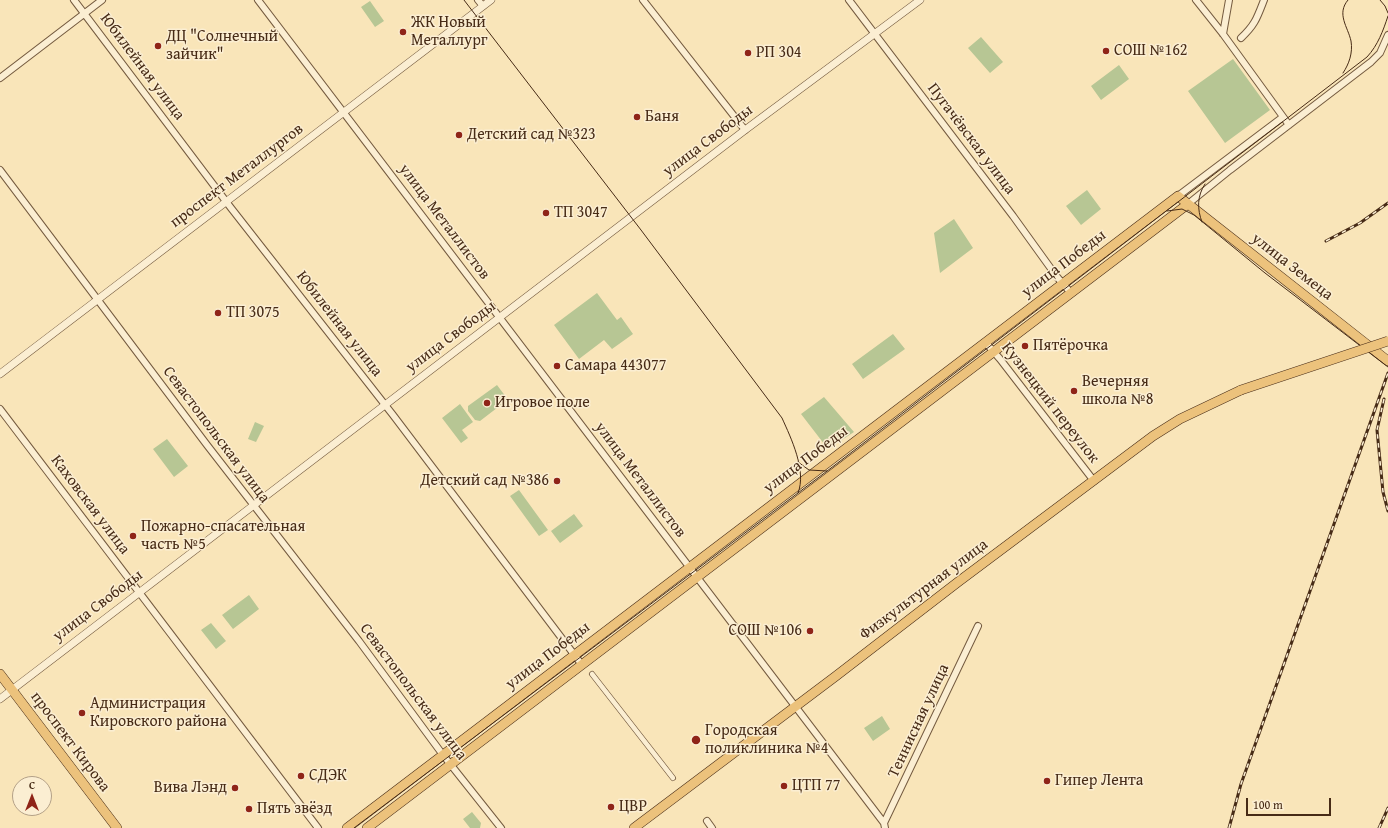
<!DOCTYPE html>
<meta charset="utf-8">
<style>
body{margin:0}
#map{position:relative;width:1388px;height:828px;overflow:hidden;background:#f9e5b9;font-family:"Gentium Book Plus",serif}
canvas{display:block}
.north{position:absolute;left:12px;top:776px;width:40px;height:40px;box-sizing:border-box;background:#fbeed2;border:1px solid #b3a087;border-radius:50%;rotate:0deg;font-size:11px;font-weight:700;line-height:16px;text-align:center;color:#472b16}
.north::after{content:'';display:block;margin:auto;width:14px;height:18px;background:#8f2418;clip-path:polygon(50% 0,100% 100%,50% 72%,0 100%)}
.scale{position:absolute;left:1246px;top:798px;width:85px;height:18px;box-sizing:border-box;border:2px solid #472b16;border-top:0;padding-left:5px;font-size:12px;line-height:14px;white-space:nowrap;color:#472b16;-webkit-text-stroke:3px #fbeed2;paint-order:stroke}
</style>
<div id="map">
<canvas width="1388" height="828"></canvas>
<div class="north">С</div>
<div class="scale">100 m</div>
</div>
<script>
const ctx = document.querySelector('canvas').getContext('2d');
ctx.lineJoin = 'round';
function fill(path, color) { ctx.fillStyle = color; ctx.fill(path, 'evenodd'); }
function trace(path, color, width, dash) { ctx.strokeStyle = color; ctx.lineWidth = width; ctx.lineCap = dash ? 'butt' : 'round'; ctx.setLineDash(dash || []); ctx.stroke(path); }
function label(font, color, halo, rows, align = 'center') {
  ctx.font = font + ' "Gentium Book Plus",serif'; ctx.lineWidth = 3; ctx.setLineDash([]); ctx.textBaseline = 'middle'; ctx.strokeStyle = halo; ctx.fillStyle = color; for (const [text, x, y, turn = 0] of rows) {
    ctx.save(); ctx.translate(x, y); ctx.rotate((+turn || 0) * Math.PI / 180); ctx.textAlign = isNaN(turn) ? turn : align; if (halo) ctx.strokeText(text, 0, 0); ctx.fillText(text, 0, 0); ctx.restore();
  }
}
const green = new Path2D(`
 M 370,1 L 384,21 L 375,27 L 361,7 Z
 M 981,37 L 1003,62 L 990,73 L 968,48 Z
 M 1233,59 L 1270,110 L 1225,143 L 1188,91 Z
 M 1119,65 L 1129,79 L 1101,100 L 1091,86 Z
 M 1087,190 L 1101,209 L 1081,225 L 1066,206 Z
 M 954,219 L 973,248 L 940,273 L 934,233 Z
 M 597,293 L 617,320 L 621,317 L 633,334 L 612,349 L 604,340 L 579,359 L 554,325 Z
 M 893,334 L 905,349 L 863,379 L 852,364 Z
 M 497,385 L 506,397 L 506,401 L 480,421 L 475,420 L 468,411 L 468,406 Z
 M 824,397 L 854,432 L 828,449 L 801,414 Z
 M 460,404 L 473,422 L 462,430 L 468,438 L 461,443 L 442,418 Z
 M 255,422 L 264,426 L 256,442 L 248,439 Z
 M 167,439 L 188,466 L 174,477 L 153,449 Z
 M 519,490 L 548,530 L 539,536 L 510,496 Z
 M 574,514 L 583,526 L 560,543 L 551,531 Z
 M 249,595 L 259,609 L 233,629 L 222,615 Z
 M 211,623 L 226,641 L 216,649 L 201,630 Z
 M 882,716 L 890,729 L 873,741 L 864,728 Z
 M 472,812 L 481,823 L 480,828 L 470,828 L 463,819 Z`);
const pedestrian = new Path2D(`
 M 592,674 L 673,778`);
const minor = new Path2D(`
 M 74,0 L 231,208 L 393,415 L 582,665
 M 258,0 L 884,823
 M 478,0 L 483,6
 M 643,0 L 745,130
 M 849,0 L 1013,216 L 1057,277 L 1071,293
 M 1196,0 L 1223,34 L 1289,125
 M 1223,34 L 1229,0
 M 1241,38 C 1255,25 1257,18 1264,0
 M 0,78 L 102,0
 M 0,170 L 207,445 L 359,641 L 443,755 L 501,828
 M 1178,196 L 1283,117
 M 1188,204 L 1230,170 L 1371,62 L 1380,53 L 1388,35
 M 986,343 L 1000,359 L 1094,481
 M 0,409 L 318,828
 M 707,821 L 712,828
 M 885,828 L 884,823 L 978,626`);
const tertiary = new Path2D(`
 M 0,374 L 491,0
 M 0,699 L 745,130 L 920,0`);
const primary = new Path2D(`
 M 0,674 L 117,828
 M 347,828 L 1178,196 L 1388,361
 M 367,828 L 1188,204
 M 634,828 L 836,676 L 958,582 L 1153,436 L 1180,419 L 1241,390`);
const tram = new Path2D(`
 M 464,0 L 641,230 L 782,418 C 791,438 807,471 798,493
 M 1380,0 L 1385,6 L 1388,13
 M 1343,73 C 1349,64 1353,53 1351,41 C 1348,27 1336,14 1348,0
 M 1167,211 L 1182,209 L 1194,215 L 1265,273 L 1388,367
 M 1202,222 C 1197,209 1197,196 1205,184
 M 798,462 L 809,470 L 827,471
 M 354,828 L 835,465 L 1367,57 C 1378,45 1383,31 1388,16`);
const rail = new Path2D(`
 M 1326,241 L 1360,223 L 1388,203
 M 1384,399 L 1377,430 L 1383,492 L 1388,511
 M 1229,828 L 1241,784 L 1388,373
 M 1379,828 L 1388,808`);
const primaryBridge = new Path2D(`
 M 1241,390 L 1388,341`);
const markers = [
 [403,32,4,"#8f2418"],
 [158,46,4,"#8f2418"],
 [1106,51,4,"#8f2418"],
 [748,53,4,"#8f2418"],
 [637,117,4,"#8f2418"],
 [459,135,4,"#8f2418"],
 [546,213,4,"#8f2418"],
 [218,313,4,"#8f2418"],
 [1025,346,4,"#8f2418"],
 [557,366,4,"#8f2418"],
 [1074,391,4,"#8f2418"],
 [487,403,4,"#8f2418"],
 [557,481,4,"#8f2418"],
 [133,536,4,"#8f2418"],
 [810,631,4,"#8f2418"],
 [82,713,4,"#8f2418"],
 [696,740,5,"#8f2418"],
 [301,776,4,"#8f2418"],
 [1047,781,4,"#8f2418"],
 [784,786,4,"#8f2418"],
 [235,788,4,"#8f2418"],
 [611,807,4,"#8f2418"],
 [249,809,4,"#8f2418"]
];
const poiNames = [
 ["ЖК Новый",411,23],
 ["Металлург",411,41],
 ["ДЦ \"Солнечный",166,37],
 ["зайчик\"",166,55],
 ["СОШ №162",1114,51],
 ["РП 304",756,53],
 ["Баня",645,117],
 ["Детский сад №323",467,135],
 ["ТП 3047",554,213],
 ["ТП 3075",226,313],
 ["Пятёрочка",1033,346],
 ["Самара 443077",565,366],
 ["Вечерняя",1082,382],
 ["школа №8",1082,400],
 ["Игровое поле",495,403],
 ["Детский сад №386",549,481,"right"],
 ["Пожарно-спасательная",141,527],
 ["часть №5",141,545],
 ["СОШ №106",802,631,"right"],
 ["Администрация",90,704],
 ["Кировского района",90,722],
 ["Городская",705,731],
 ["поликлиника №4",705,749],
 ["СДЭК",309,776],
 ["Гипер Лента",1055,781],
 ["ЦТП 77",792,786],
 ["Вива Лэнд",227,788,"right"],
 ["ЦВР",619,807],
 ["Пять звёзд",257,809]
];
const streetNames = [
 ["Юбилейная улица",142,67,53],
 ["Пугачёвская улица",971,139,53],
 ["улица Свободы",708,141,-37],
 ["проспект Металлургов",237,176,-37],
 ["улица Металлистов",444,222,53],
 ["улица Победы",1064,264,-37],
 ["улица Земеца",1292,267,38],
 ["Юбилейная улица",339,324,52],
 ["улица Свободы",451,337,-37],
 ["Кузнецкий переулок",1050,403,52],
 ["Севастопольская улица",216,435,53],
 ["улица Победы",806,460,-37],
 ["улица Металлистов",640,480,53],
 ["Каховская улица",90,505,53],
 ["Физкультурная улица",924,590,-37],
 ["улица Свободы",98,606,-37],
 ["улица Победы",548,656,-37],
 ["Севастопольская улица",413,692,53],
 ["Теннисная улица",919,721,-65],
 ["проспект Кирова",70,742,53]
];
fill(green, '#b7c694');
trace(pedestrian, '#745a3f', 6);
trace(minor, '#745a3f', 8);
trace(tertiary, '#745a3f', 8);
trace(primary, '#472b16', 10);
trace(pedestrian, '#fbeed2', 4.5);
trace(minor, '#fbeed2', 6);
trace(tertiary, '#fbeed2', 7);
trace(primary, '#ecc27c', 9);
trace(tram, '#472b16', 1);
trace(rail, '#472b16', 3);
trace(rail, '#fbeed2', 1.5, [4.5]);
trace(primaryBridge, '#472b16', 10, []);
trace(primaryBridge, '#ecc27c', 9);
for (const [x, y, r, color] of markers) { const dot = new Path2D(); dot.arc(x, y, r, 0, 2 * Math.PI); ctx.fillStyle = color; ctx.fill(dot); trace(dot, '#fbeed2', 1.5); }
label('16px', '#472b16', '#fbeed2', poiNames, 'left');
label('16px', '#472b16', '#fbeed2', streetNames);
</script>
